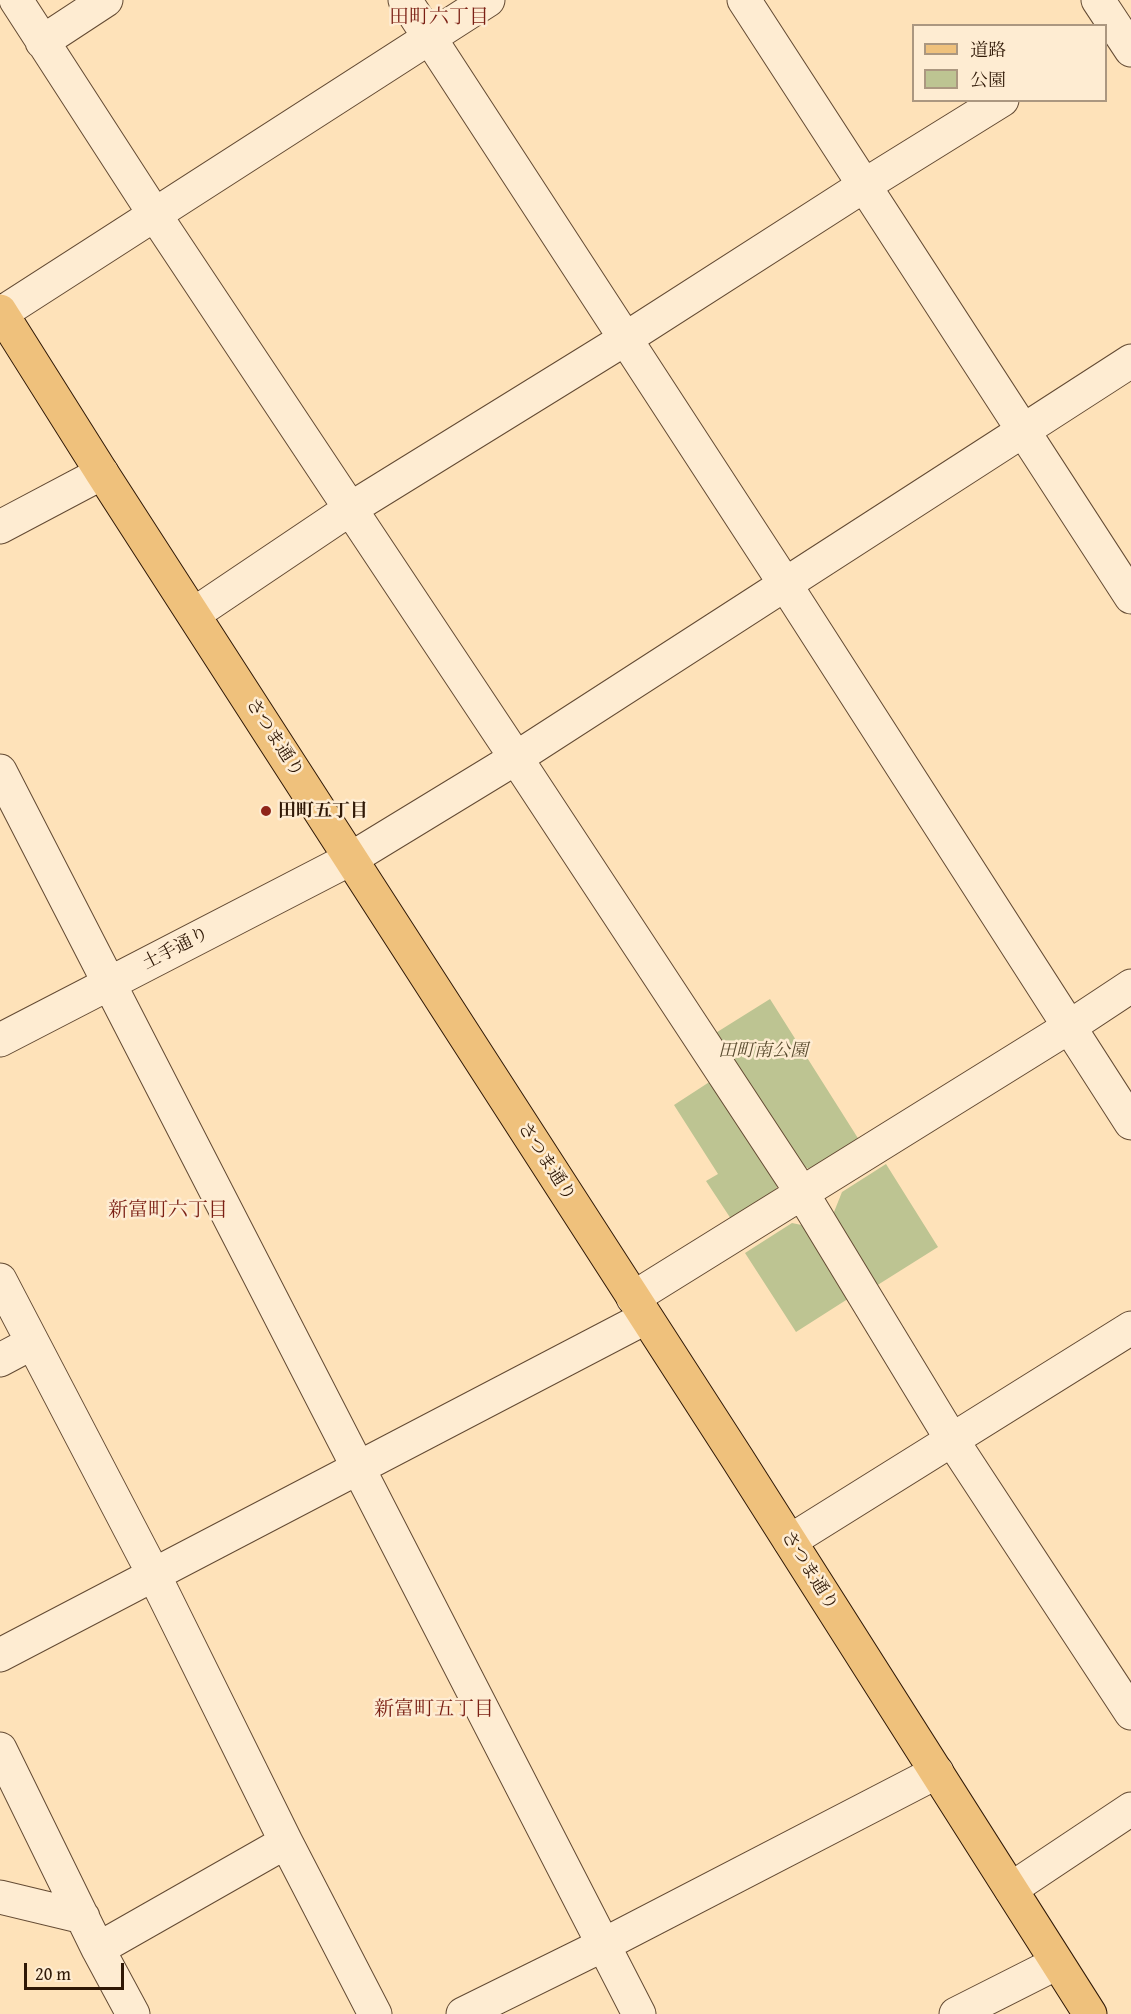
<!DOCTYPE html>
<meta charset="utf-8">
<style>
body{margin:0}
#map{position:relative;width:1131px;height:2014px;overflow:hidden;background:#fee2b9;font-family:"Gentium Book Plus","Noto Serif JP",serif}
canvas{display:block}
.legend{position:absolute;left:912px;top:24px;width:195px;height:78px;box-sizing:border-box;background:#feecd2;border:2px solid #ab9780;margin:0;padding:8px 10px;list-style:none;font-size:18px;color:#2f1806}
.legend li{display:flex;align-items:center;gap:12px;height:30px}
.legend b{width:30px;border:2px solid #ab9780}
.scale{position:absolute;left:24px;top:1963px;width:100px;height:27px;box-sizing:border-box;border:3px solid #2f1806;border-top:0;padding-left:8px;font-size:18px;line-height:21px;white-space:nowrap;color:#2f1806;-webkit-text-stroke:4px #feecd2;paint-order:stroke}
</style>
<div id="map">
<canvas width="1131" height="2014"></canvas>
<ul class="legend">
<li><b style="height:8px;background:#efc17c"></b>道路</li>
<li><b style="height:16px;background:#bdc492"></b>公園</li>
</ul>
<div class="scale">20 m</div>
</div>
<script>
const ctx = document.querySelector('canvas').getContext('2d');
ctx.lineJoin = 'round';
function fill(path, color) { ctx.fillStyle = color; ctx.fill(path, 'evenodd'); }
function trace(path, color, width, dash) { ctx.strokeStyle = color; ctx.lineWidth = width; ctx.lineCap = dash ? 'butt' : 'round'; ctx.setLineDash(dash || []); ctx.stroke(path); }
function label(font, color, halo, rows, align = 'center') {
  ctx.font = font + ' "Gentium Book Plus","Noto Serif JP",serif'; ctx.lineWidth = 5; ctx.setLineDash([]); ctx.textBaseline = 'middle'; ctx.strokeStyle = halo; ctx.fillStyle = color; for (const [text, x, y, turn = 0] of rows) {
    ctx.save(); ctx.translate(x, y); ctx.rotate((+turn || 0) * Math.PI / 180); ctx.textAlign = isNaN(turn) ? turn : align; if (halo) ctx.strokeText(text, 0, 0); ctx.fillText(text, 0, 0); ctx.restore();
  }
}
const green = new Path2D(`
 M 770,999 L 861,1143 L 815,1172 L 797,1163 L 714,1034 Z
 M 714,1079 L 778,1178 L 776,1194 L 733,1222 L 706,1181 L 718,1174 L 674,1105 Z
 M 886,1164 L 938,1247 L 876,1286 L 832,1217 L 842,1192 Z
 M 792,1223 L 811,1227 L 854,1295 L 796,1332 L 745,1253 Z`);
const minor = new Path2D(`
 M 16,0 L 155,215 L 516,758 L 802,1193 L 952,1440 L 1131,1713
 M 405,0 L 785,584 L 1131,1123
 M 744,0 L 1131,597
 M 1098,0 L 1131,50
 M 42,42 L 106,0
 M 0,314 L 488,0
 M 0,527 L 102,473
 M 194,614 L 350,509 L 625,339 L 865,185 L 1002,100
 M 0,771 L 639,2014
 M 0,1040 L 352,858 L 516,758 L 1131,361
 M 0,1280 L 154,1575 L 286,1842 L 375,2014
 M 633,1298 L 1069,1027 L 1131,986
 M 0,1360 L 32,1343
 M 790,1541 L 1131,1328
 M 0,1655 L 645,1318
 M 0,1749 L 98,1949 L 133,2014
 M 1011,1889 L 1131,1809
 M 0,1897 L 83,1917
 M 98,1949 L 286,1842
 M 463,2014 L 603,1945 L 937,1772
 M 956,2014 L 1057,1963`);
const major = new Path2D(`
 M 0,311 L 102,473 L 737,1458 L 1090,2014`);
const markers = [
 [266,811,6,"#8f2418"]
];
const streetNames = [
 ["さつま通り",274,738,57],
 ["土手通り",176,949,-27],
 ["さつま通り",546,1162,57],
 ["さつま通り",809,1571,58]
];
const poiNames = [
 ["田町五丁目",278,811]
];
const parkNames = [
 ["田町南公園",763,1051]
];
const neighbourhoodNames = [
 ["田町六丁目",439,18],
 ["新富町六丁目",168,1211],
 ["新富町五丁目",434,1710]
];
fill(green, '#bdc492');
trace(minor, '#634a33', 35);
trace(major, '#2f1806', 35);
trace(minor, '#feecd2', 33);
trace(major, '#efc17c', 33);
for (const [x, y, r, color] of markers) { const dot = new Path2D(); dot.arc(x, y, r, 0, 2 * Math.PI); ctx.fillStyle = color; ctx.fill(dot); trace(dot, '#feecd2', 2); }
label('18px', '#2f1806', '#feecd2', streetNames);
label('bold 18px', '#2f1806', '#feecd2', poiNames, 'left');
label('italic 18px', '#5a4c30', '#feecd2', parkNames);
label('20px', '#7a1f14', '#feecd2', neighbourhoodNames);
</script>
